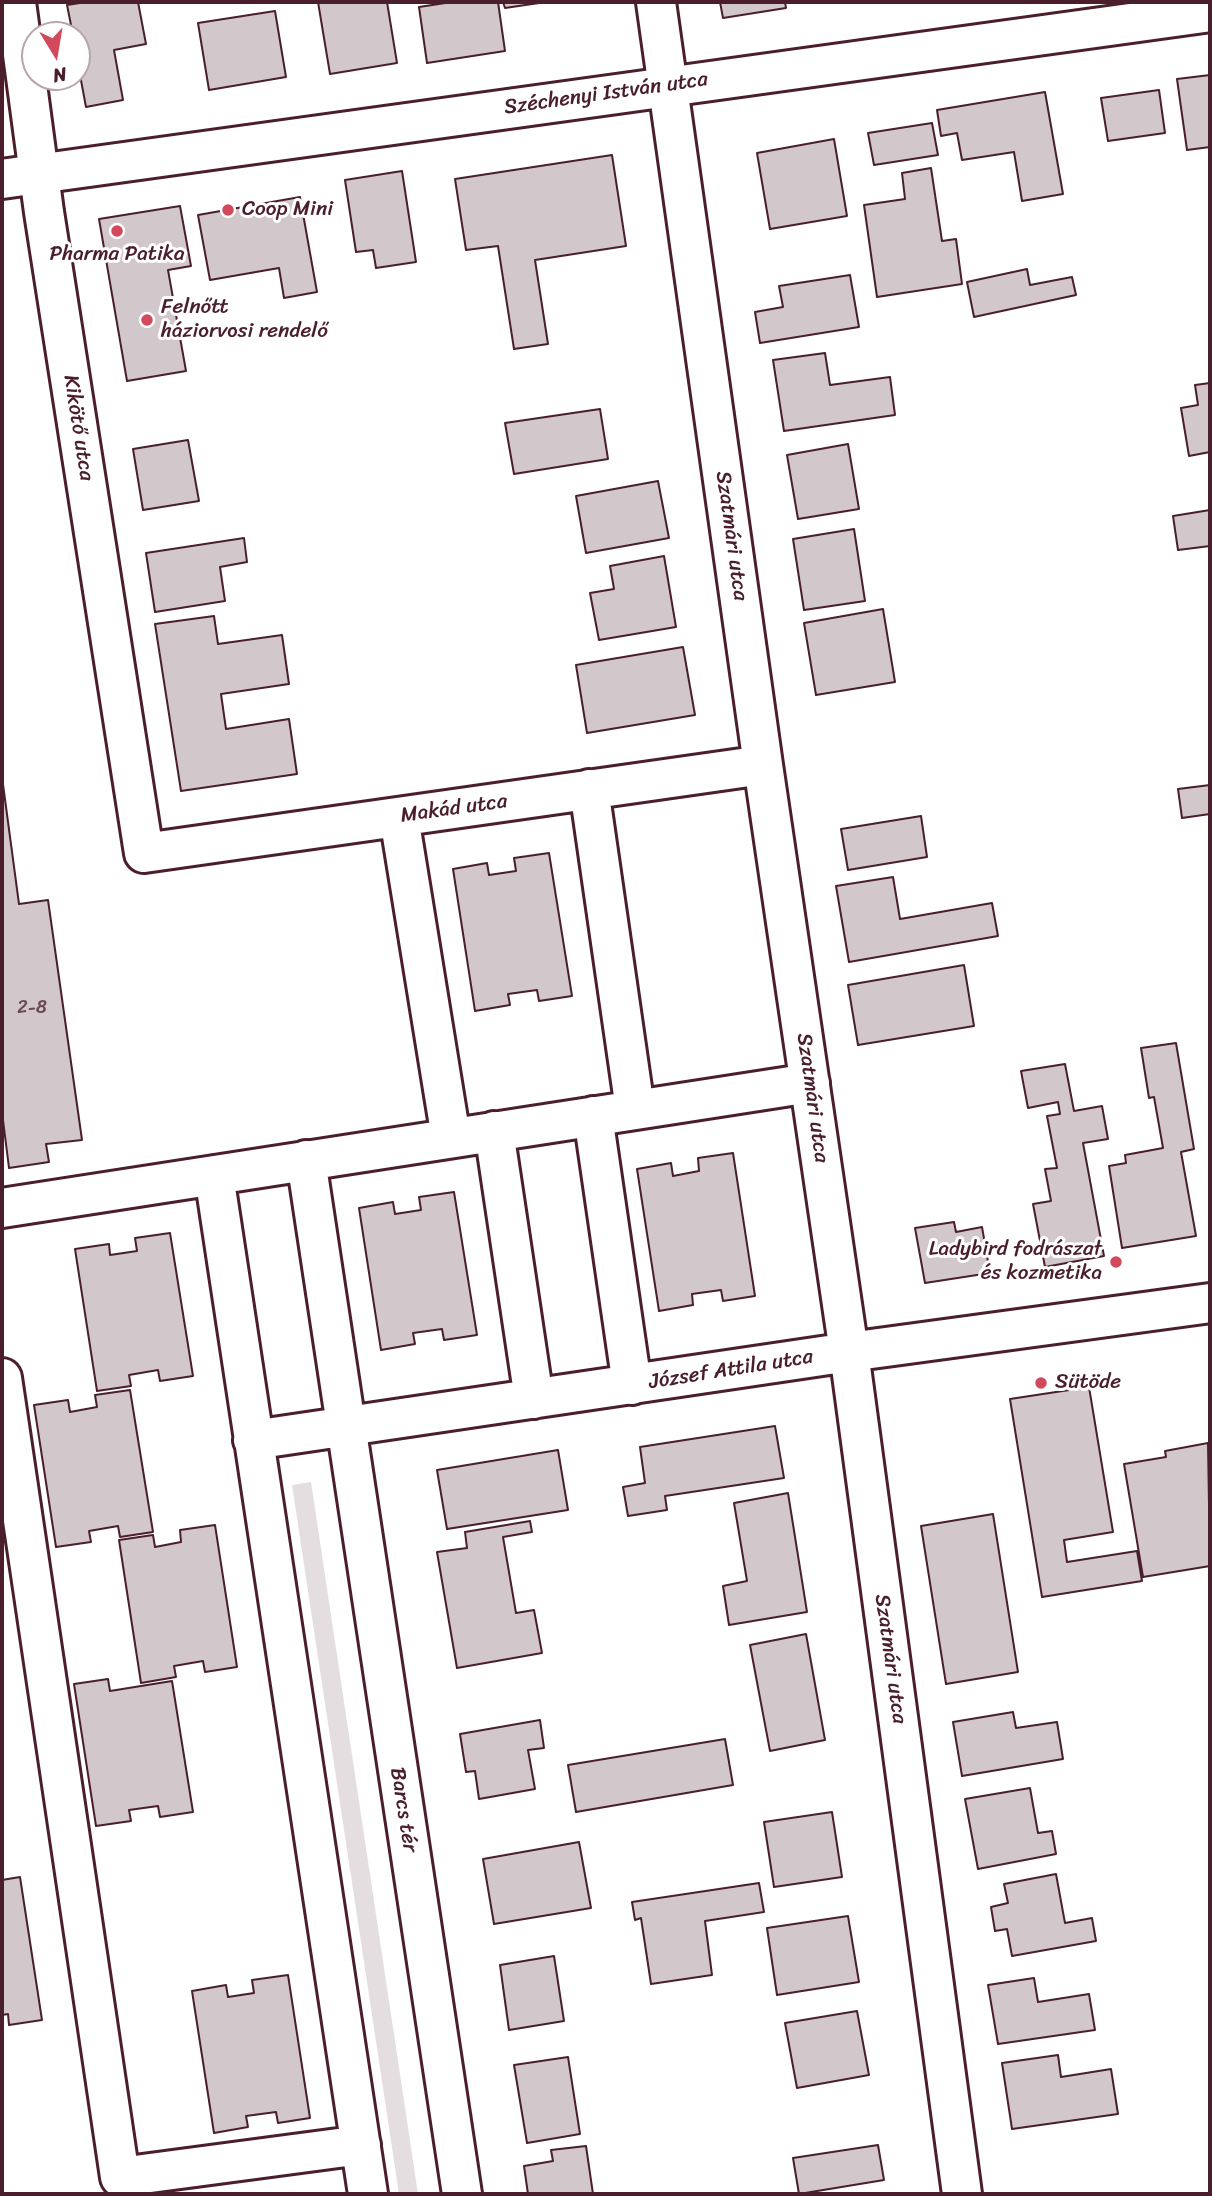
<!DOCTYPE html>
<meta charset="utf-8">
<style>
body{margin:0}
#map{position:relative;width:1212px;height:2196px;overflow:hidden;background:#fff;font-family:Sriracha,sans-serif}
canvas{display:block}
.frame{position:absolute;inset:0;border:4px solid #4a1f2b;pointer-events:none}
.north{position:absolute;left:21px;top:21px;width:70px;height:70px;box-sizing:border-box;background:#fff;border:2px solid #b7a5aa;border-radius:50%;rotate:169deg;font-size:19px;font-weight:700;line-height:28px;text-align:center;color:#4a1f2b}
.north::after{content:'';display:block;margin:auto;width:24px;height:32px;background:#d1495b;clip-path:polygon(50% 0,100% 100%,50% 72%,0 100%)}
</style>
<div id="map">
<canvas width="1212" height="2196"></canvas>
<div class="frame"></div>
<div class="north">N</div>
</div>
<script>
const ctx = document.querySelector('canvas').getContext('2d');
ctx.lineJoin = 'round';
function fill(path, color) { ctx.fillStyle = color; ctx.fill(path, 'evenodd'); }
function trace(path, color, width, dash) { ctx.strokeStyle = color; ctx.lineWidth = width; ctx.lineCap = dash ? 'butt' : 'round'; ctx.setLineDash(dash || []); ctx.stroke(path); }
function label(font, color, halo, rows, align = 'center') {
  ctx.font = font + ' Sriracha,sans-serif'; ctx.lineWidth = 6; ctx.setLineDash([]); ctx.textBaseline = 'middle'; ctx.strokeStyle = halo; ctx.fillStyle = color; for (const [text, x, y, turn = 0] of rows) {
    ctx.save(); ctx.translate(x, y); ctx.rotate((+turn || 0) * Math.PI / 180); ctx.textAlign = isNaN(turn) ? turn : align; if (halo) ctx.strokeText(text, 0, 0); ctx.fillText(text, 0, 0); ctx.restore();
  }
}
const green = new Path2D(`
 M 311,1482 L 418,2194 L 399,2194 L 292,1485 Z`);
const building = new Path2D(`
 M 86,2 L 138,2 L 146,44 L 114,50 L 123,100 L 86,107 L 77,59 L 77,35 L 73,35 L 67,5 Z
 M 318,2 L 387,2 L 397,63 L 330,74 Z
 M 452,2 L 498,2 L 505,51 L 427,63 L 419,7 Z
 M 503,2 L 546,2 L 505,8 Z
 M 720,2 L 785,2 L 786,8 L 723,18 Z
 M 275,11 L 286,77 L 209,90 L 198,23 Z
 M 1210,75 L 1210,147 L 1187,150 L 1177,79 Z
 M 1159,90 L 1165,133 L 1108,141 L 1101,98 Z
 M 1045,92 L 1063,194 L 1022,201 L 1014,152 L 962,160 L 957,133 L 941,136 L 937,110 Z
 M 932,123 L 938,155 L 874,165 L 868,133 Z
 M 834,139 L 847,216 L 770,229 L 757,153 Z
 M 612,155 L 626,246 L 535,260 L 548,344 L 514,349 L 498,246 L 466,250 L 455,179 Z
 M 931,168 L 942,241 L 956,239 L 962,284 L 877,297 L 864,205 L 905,199 L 902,173 Z
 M 402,171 L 416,262 L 376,268 L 373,250 L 356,252 L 345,180 Z
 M 300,197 L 317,292 L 284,298 L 279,268 L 210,280 L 198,215 Z
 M 180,206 L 191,266 L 168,270 L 186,371 L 127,381 L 99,219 Z
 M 1027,269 L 1030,285 L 1072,277 L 1076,295 L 974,317 L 967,282 Z
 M 850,275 L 859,327 L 760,343 L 755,312 L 783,307 L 779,286 Z
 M 825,353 L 830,385 L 890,377 L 895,415 L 784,431 L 773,360 Z
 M 1210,383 L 1210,452 L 1189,456 L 1181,408 L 1198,405 L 1195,385 Z
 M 600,409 L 608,459 L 514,474 L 505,423 Z
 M 188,440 L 199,501 L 143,510 L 133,449 Z
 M 848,444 L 859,509 L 798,519 L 787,455 Z
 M 658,481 L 669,538 L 586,553 L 576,496 Z
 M 1210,510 L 1210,546 L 1178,550 L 1173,516 Z
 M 854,529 L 865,601 L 804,610 L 793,539 Z
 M 244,538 L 247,562 L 220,567 L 225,601 L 155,612 L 146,553 Z
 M 664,556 L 676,627 L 599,640 L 590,593 L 614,589 L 610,566 Z
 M 883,609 L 895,682 L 816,695 L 804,623 Z
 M 214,616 L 218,644 L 282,635 L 289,684 L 221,694 L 226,729 L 289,719 L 297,774 L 181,791 L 155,624 Z
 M 683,647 L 695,715 L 587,733 L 576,665 Z
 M 2,777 L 19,904 L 48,900 L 82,1140 L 46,1144 L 49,1162 L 9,1168 L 2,1112 Z
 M 1210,785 L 1210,814 L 1182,818 L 1178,789 Z
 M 921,816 L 927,857 L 848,870 L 841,829 Z
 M 549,853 L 572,996 L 539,1001 L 537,990 L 508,994 L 510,1005 L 475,1011 L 453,869 L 487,863 L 489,875 L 516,871 L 514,858 Z
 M 893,877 L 900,919 L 992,903 L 998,936 L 849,962 L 836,886 Z
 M 964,965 L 974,1026 L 858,1045 L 848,985 Z
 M 1176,1043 L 1194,1149 L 1181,1152 L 1196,1236 L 1122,1248 L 1109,1166 L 1126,1163 L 1125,1155 L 1163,1148 L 1154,1097 L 1149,1098 L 1141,1048 Z
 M 1065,1064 L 1074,1111 L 1102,1106 L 1108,1139 L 1083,1143 L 1104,1256 L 1045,1267 L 1033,1204 L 1051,1201 L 1045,1169 L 1057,1168 L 1047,1116 L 1060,1114 L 1058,1102 L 1028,1108 L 1021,1071 Z
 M 733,1153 L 755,1296 L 723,1301 L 721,1290 L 692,1294 L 693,1305 L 659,1311 L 637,1169 L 671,1163 L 673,1176 L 699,1171 L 698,1158 Z
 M 454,1192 L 477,1335 L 444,1340 L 442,1329 L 413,1333 L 415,1344 L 381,1350 L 359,1208 L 393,1202 L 395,1214 L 421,1210 L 419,1197 Z
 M 954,1222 L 956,1232 L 982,1227 L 990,1273 L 925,1283 L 915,1228 Z
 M 170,1233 L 193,1376 L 160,1381 L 158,1370 L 129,1375 L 131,1386 L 97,1391 L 75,1249 L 109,1244 L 110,1255 L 137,1251 L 135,1238 Z
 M 1089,1387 L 1113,1532 L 1064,1540 L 1067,1562 L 1137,1551 L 1142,1581 L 1042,1597 L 1010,1399 Z
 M 130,1390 L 153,1532 L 120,1537 L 118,1526 L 89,1531 L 91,1542 L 56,1547 L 34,1405 L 68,1400 L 70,1412 L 97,1407 L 95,1395 Z
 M 775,1426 L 784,1478 L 665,1496 L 667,1510 L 628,1516 L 623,1487 L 645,1483 L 640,1447 Z
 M 1208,1443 L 1210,1566 L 1143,1577 L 1124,1464 L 1166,1457 L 1165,1451 Z
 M 558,1450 L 568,1510 L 447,1529 L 437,1470 Z
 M 788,1493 L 807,1612 L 729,1625 L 723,1586 L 747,1581 L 734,1503 Z
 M 993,1514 L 1018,1672 L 946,1684 L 921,1526 Z
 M 530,1521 L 532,1532 L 503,1537 L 516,1613 L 534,1610 L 542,1653 L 457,1668 L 437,1552 L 467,1548 L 465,1532 Z
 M 215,1525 L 237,1667 L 205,1672 L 203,1661 L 174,1666 L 176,1677 L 141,1683 L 119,1540 L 153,1535 L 155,1547 L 181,1542 L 180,1530 Z
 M 806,1634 L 825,1740 L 770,1751 L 750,1645 Z
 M 108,1679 L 110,1691 L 172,1681 L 193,1812 L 160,1817 L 158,1806 L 129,1810 L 131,1821 L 96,1826 L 74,1684 Z
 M 1013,1712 L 1016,1728 L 1057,1722 L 1063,1759 L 962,1776 L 953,1722 Z
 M 540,1720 L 544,1748 L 528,1750 L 535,1789 L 479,1799 L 475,1771 L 466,1772 L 460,1734 Z
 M 725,1739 L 733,1785 L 576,1812 L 568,1765 Z
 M 1030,1788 L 1038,1833 L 1052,1831 L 1056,1854 L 978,1869 L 965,1799 Z
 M 832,1812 L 842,1877 L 774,1887 L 764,1822 Z
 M 579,1842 L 591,1908 L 494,1924 L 483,1859 Z
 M 1056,1874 L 1065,1923 L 1092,1918 L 1096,1941 L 1012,1956 L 1007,1929 L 995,1931 L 991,1907 L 1008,1903 L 1004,1884 Z
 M 20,1877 L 42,2020 L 9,2025 L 8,2014 L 2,2015 L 2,1880 Z
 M 759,1883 L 764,1912 L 705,1921 L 712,1975 L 651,1984 L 641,1918 L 635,1920 L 632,1902 Z
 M 848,1916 L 859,1982 L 777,1995 L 767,1928 Z
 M 554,1956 L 564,2021 L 509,2030 L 500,1965 Z
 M 288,1975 L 310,2118 L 278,2123 L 276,2112 L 246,2116 L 248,2127 L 214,2133 L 192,1991 L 226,1985 L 228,1997 L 254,1993 L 252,1980 Z
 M 1034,1978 L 1038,2002 L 1089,1994 L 1095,2030 L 998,2044 L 988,1985 Z
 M 857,2011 L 869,2075 L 797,2088 L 785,2023 Z
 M 1058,2055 L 1061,2077 L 1111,2069 L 1118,2114 L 1012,2129 L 1002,2063 Z
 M 568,2057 L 580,2134 L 527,2143 L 514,2065 Z
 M 878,2145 L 884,2180 L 799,2194 L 793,2158 Z
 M 586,2146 L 593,2194 L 528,2194 L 524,2166 L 553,2161 L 551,2150 Z`);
const minor = new Path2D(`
 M 16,2 L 44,212 L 144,853 L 763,765
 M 656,2 L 763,765 L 849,1352 L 962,2194
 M 589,789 L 635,1109
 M 399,817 L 451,1138
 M 593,1116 L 632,1385
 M 494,1131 L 534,1399
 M 306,1160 L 462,2194
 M 214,1175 L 368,2194
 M 2,1208 L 810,1083
 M 2,1378 L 120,2177 L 361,2145
 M 253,1440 L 849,1352 L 1210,1303`);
const tertiary = new Path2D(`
 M 2,179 L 1210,12`);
const markers = [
 [228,210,7,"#d1495b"],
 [117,231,7,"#d1495b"],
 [147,320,7,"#d1495b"],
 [1116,1262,7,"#d1495b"],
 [1041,1383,7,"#d1495b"]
];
const numberNames = [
 ["2-8",32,1008]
];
const streetNames = [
 ["Széchenyi István utca",606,94,-8],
 ["Kikötő utca",78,428,81],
 ["Szatmári utca",731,536,82],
 ["Makád utca",454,809,-8],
 ["Szatmári utca",812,1098,82],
 ["József Attila utca",731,1370,-9],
 ["Szatmári utca",890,1659,82],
 ["Barcs tér",403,1810,81]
];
const poiNames = [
 ["Coop Mini",242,210],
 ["Pharma Patika",117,255,"center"],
 ["Felnőtt",161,308],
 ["háziorvosi rendelő",161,332],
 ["Ladybird fodrászat",1102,1250,"right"],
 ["és kozmetika",1102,1274,"right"],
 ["Sütöde",1055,1383]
];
fill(green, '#e5dee0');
fill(building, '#d2c7cb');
trace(building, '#4a1f2b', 2);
trace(minor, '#4a1f2b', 44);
trace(tertiary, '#4a1f2b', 44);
trace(minor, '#fff', 38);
trace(tertiary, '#fff', 38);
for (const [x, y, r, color] of markers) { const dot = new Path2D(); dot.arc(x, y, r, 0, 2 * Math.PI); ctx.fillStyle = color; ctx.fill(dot); trace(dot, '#fff', 2.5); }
label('18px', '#6c4953', null, numberNames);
label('21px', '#4a1f2b', '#fff', streetNames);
label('21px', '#4a1f2b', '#fff', poiNames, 'left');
</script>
